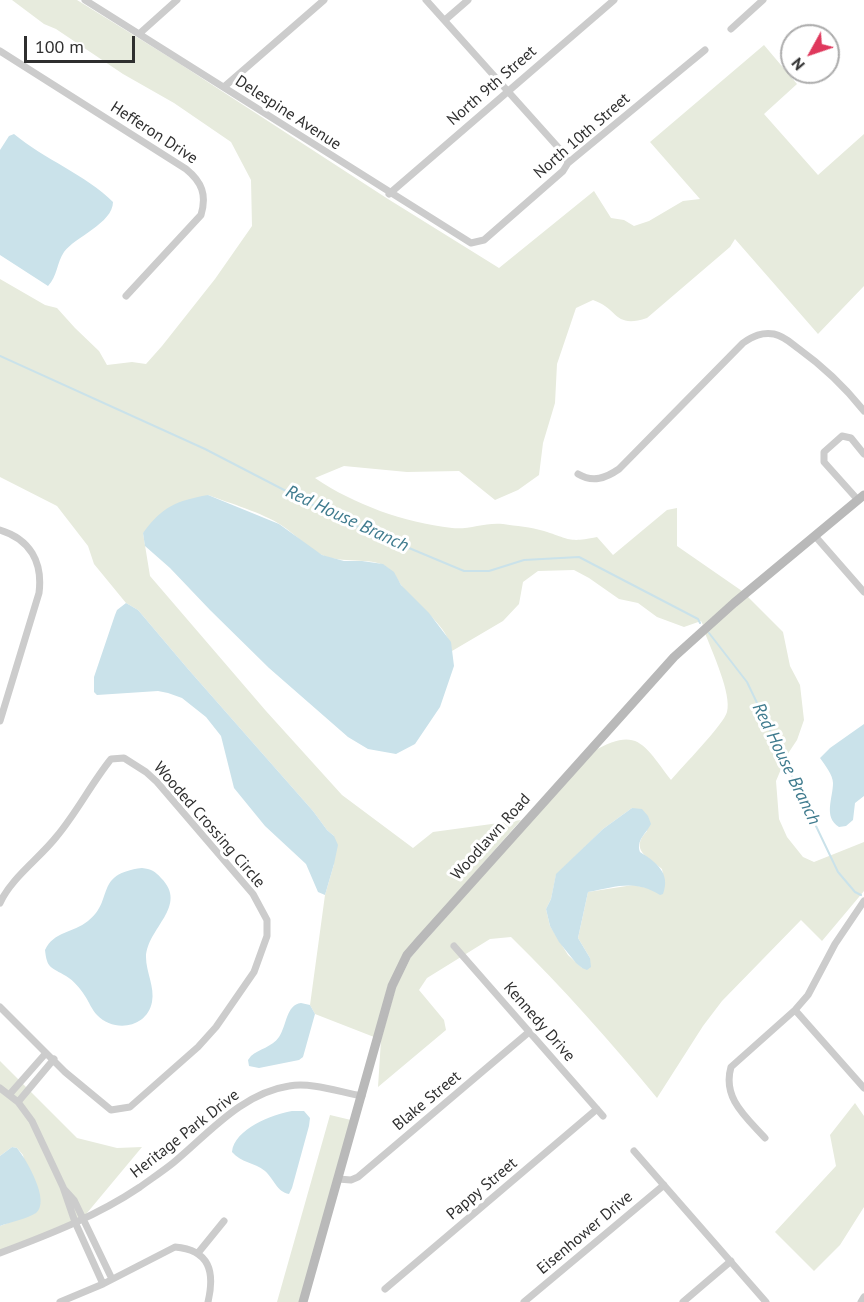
<!DOCTYPE html>
<style>
body{margin:0}
#map{position:relative;width:864px;height:1302px;overflow:hidden;background:#fff;font-family:"PT Sans",sans-serif}
canvas{display:block}
.north{position:absolute;left:780px;top:24px;width:60px;height:60px;box-sizing:border-box;background:#fff;border:2px solid #acacac;border-radius:50%;rotate:230deg;font-size:16px;font-weight:700;line-height:24px;text-align:center;color:#2f2f2f}
.north::after{content:'';display:block;margin:auto;width:21px;height:27px;background:#df385c;clip-path:polygon(50% 0,100% 100%,50% 72%,0 100%)}
.scale{position:absolute;left:24px;top:36px;width:111px;height:27px;box-sizing:border-box;border:3px solid #2f2f2f;border-top:0;padding-left:8px;font-size:18px;line-height:21px;white-space:nowrap;color:#2f2f2f;-webkit-text-stroke:4px #fff;paint-order:stroke}
</style>
<div id="map">
<canvas width="864" height="1302"></canvas>
<div class="north">N</div>
<div class="scale">100 m</div>
</div>
<script>
const ctx = document.querySelector('canvas').getContext('2d');
ctx.lineJoin = 'round';
function fill(path, color) { ctx.fillStyle = color; ctx.fill(path, 'evenodd'); }
function trace(path, color, width, dash) { ctx.strokeStyle = color; ctx.lineWidth = width; ctx.lineCap = dash ? 'butt' : 'round'; ctx.setLineDash(dash || []); ctx.stroke(path); }
function label(font, color, halo, rows, align = 'center') {
  ctx.font = font + ' "PT Sans",sans-serif'; ctx.lineWidth = 6; ctx.setLineDash([]); ctx.textBaseline = 'middle'; ctx.strokeStyle = halo; ctx.fillStyle = color; for (const [text, x, y, turn = 0] of rows) {
    ctx.save(); ctx.translate(x, y); ctx.rotate((+turn || 0) * Math.PI / 180); ctx.textAlign = isNaN(turn) ? turn : align; if (halo) ctx.strokeText(text, 0, 0); ctx.fillText(text, 0, 0); ctx.restore();
  }
}
const green = new Path2D(`
 M 12,0 L 77,0 L 177,62 L 388,199 L 499,268 L 594,191 L 611,218 L 624,220 L 634,226 L 649,221 L 683,201 L 700,199 L 650,142 L 764,45 L 797,84 L 764,114 L 818,175 L 864,134 L 864,286 L 818,334 L 735,239 L 730,247 L 647,318 C 614,329 619,309 593,300 L 576,308 L 557,364 L 555,403 L 543,443 L 539,475 L 518,490 L 495,500 L 459,471 L 407,472 L 344,466 L 315,478 C 355,505 403,522 452,528 C 469,530 485,522 503,524 C 516,526 531,527 544,531 C 570,539 568,543 597,537 L 613,555 L 667,510 L 677,508 L 677,546 L 742,591 L 703,625 L 701,621 L 684,627 L 657,617 L 638,603 L 619,599 L 589,578 L 574,570 L 538,571 L 523,582 L 519,604 L 503,621 L 452,651 C 448,626 421,609 405,590 C 398,582 395,572 385,566 C 371,557 341,564 322,555 C 307,548 295,534 281,525 C 263,513 229,503 208,495 L 143,533 L 150,576 L 266,711 L 342,795 L 413,848 L 433,832 L 521,820 L 404,953 L 388,985 L 374,1037 L 315,1014 L 310,1005 L 325,895 L 334,864 L 334,836 L 327,830 L 313,811 L 188,669 L 138,610 L 126,603 L 94,564 L 88,546 L 57,506 L 0,477 L 0,279 L 45,305 L 57,308 L 75,328 L 99,351 L 107,365 L 132,362 L 146,364 L 162,346 L 215,279 L 252,226 L 251,180 L 231,142 L 174,103 L 123,74 L 56,29 L 44,24 Z
 M 747,596 L 783,632 L 790,666 L 800,685 L 804,720 L 797,740 L 787,755 L 776,781 L 779,819 L 787,837 L 803,857 L 814,862 L 864,842 L 864,891 L 822,941 L 801,920 L 722,1001 L 703,1026 L 657,1098 C 611,1042 563,988 511,937 L 490,939 L 427,978 L 419,990 L 444,1020 L 446,1030 L 378,1087 L 381,1040 L 396,987 L 411,957 L 592,752 C 637,726 643,743 671,780 C 681,768 724,724 727,712 C 732,694 712,652 705,633 ZM 632,808 L 647,831 C 629,850 648,857 662,869 L 665,885 L 648,888 L 633,885 L 588,892 L 578,938 L 590,958 L 582,968 L 568,955 L 550,926 L 546,909 L 551,899 L 556,875 L 603,829 Z
 M 0,1061 L 77,1138 L 117,1148 L 142,1147 L 82,1219 L 0,1251 L 0,1226 L 35,1213 L 23,1155 L 17,1148 L 12,1147 L 0,1156 Z
 M 855,1103 L 864,1116 L 864,1207 L 840,1245 L 814,1271 L 775,1232 L 836,1166 L 830,1135 Z
 M 330,1115 L 351,1120 L 299,1302 L 277,1302 Z`);
const water = new Path2D(`
 M 14,134 C 44,159 86,175 113,202 C 113,223 75,237 64,252 C 57,262 57,277 48,286 L 0,255 L 0,150 L 9,136 Z
 M 208,495 L 279,524 L 322,555 L 344,561 L 362,561 L 383,564 L 394,572 L 401,585 L 429,613 L 451,642 L 454,666 L 440,707 L 415,744 L 396,754 L 368,749 L 348,737 L 269,668 L 210,610 L 170,568 L 145,546 L 143,533 C 163,506 176,501 208,495 Z
 M 126,603 L 138,610 L 188,669 L 313,811 L 327,830 L 334,836 L 338,845 L 334,864 L 325,895 L 318,892 L 306,864 L 265,826 L 234,788 L 221,736 L 206,717 L 182,698 L 168,693 L 158,691 L 97,695 L 94,692 L 94,677 L 115,615 L 117,610 Z
 M 864,724 L 864,796 L 855,803 L 853,820 L 846,826 L 839,827 C 823,817 833,798 833,783 C 833,775 825,765 820,758 L 830,748 Z
 M 632,808 L 642,809 L 648,816 L 651,824 C 646,834 636,840 640,852 C 656,862 671,873 663,894 L 660,895 C 634,879 616,887 588,892 L 578,938 L 590,958 L 591,967 L 587,970 L 582,968 L 576,963 L 559,942 L 550,926 L 546,909 L 551,899 L 556,874 L 603,829 Z
 M 142,868 C 151,869 155,871 161,878 C 189,906 147,928 146,957 C 146,972 155,987 152,1002 C 147,1028 114,1033 97,1015 C 92,1010 89,1002 85,996 C 80,988 74,981 66,976 C 51,967 47,969 45,950 C 54,931 73,933 88,921 C 115,900 93,874 142,868 Z
 M 301,1003 L 310,1005 L 315,1014 L 303,1057 L 299,1060 L 259,1068 L 249,1066 L 248,1060 L 251,1056 C 259,1049 272,1047 279,1037 C 287,1025 286,1005 301,1003 Z
 M 292,1111 L 304,1111 L 310,1118 L 309,1126 L 292,1188 L 289,1194 C 277,1192 274,1179 265,1171 C 254,1162 241,1163 232,1152 C 234,1129 273,1114 292,1111 Z
 M 12,1147 L 17,1148 C 26,1159 51,1201 36,1213 C 27,1219 10,1222 0,1226 L 0,1156 Z`);
const stream = new Path2D(`
 M 0,356 L 205,449 L 342,520 L 464,571 L 489,571 L 524,560 L 579,557 L 698,619 L 700,623
 M 709,633 L 747,682 L 838,872 L 855,892 L 861,895`);
const street = new Path2D(`
 M 85,0 L 471,243 L 484,240 L 563,171 L 568,163 L 705,50
 M 426,0 L 565,155 L 568,163
 M 445,20 L 468,0
 M 731,29 L 763,0
 M 139,34 L 177,0
 M 0,51 L 186,169 C 202,182 207,195 201,215 L 126,296
 M 224,87 L 324,0
 M 389,194 L 614,0
 M 578,474 C 593,483 606,478 619,469 L 743,343 C 753,336 762,332 774,334 C 784,336 791,343 799,349 C 824,367 844,386 864,411
 M 858,500 L 824,462 L 824,452 L 842,436 L 851,438 L 864,454
 M 0,530 C 30,539 43,562 39,593 L 0,721
 M 815,536 L 864,592
 M 0,903 C 11,878 40,858 57,836 C 77,812 91,784 111,759 L 124,758 L 146,772 L 157,782 L 253,894 L 267,920 L 267,936 L 254,972 L 216,1027 L 198,1047 L 130,1107 L 111,1110 L 65,1072 L 0,1007
 M 454,946 L 603,1116
 M 795,1010 L 864,1088
 M 0,1088 L 18,1102 L 32,1121 L 63,1187 L 75,1222 L 103,1284
 M 9,1095 L 46,1053
 M 18,1102 L 54,1059
 M 765,1138 C 746,1117 722,1098 731,1067 L 795,1010 L 808,995 L 835,944 L 864,901
 M 634,1151 L 766,1302
 M 338,1179 L 351,1180 L 358,1177 L 529,1032
 M 64,1189 L 74,1200 L 112,1279
 M 0,1253 C 48,1235 97,1216 140,1187 C 151,1179 163,1171 173,1163 C 208,1134 242,1093 289,1086 C 312,1082 339,1092 362,1096
 M 198,1253 L 224,1221
 M 385,1289 L 597,1109
 M 60,1302 L 103,1284 L 175,1247 C 210,1250 215,1272 208,1302
 M 524,1302 L 664,1185
 M 683,1302 L 731,1261
 M 861,1302 L 864,1297`);
const secondary = new Path2D(`
 M 303,1302 L 392,986 L 407,955 L 420,940 L 674,657 L 734,603 L 864,495`);
const streetNames = [
 ["North 9th Street",492,86,-41],
 ["Delespine Avenue",288,113,33],
 ["Hefferon Drive",154,133,33],
 ["North 10th Street",582,136,-41],
 ["Wooded Crossing Circle",209,825,49],
 ["Woodlawn Road",491,837,-48],
 ["Kennedy Drive",539,1022,49],
 ["Blake Street",427,1101,-40],
 ["Heritage Park Drive",185,1134,-38],
 ["Pappy Street",482,1189,-40],
 ["Eisenhower Drive",585,1233,-40]
];
const waterNames = [
 ["Red House Branch",347,519,25],
 ["Red House Branch",786,764,64]
];
fill(green, '#e7ebdd');
fill(water, '#cae2ea');
trace(stream, '#cae2ea', 2);
trace(street, '#ccc', 7);
trace(secondary, '#b9b9b9', 9);
label('16px', '#2f2f2f', '#fff', streetNames);
label('italic 18px', '#3f7b8e', '#fff', waterNames);
</script>
